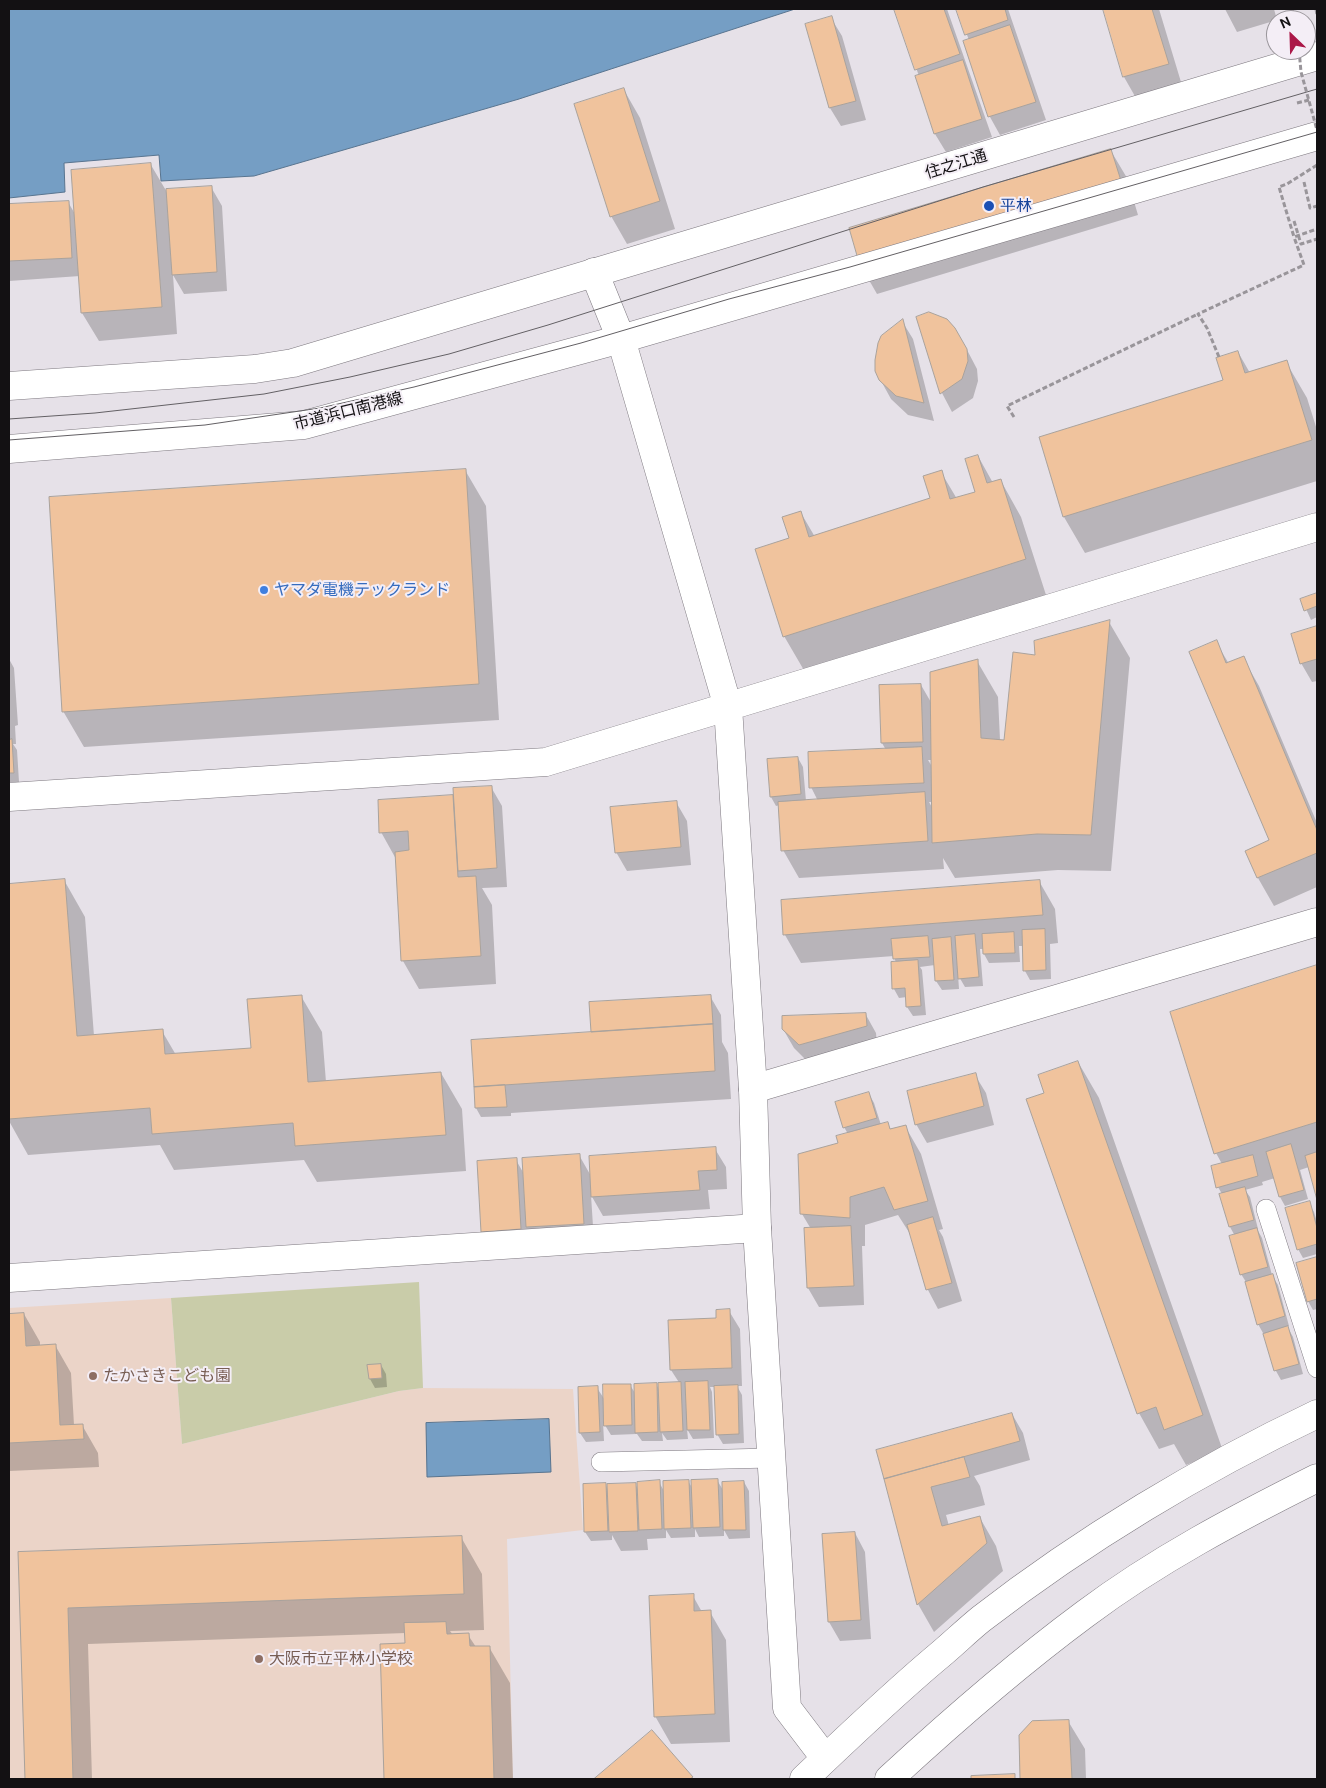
<!DOCTYPE html>
<meta charset="utf-8">
<style>
body{margin:0}
#map{position:relative;width:1326px;height:1788px;overflow:hidden;background:#e6e1e8;font-family:Ubuntu,sans-serif}
canvas{display:block}
.frame{position:absolute;inset:0;border:10px solid #131113;pointer-events:none}
.north{position:absolute;left:1266px;top:10px;width:50px;height:50px;box-sizing:border-box;background:#f4eef6;border:1px solid #9a969b;border-radius:50%;rotate:336deg;font-size:14px;font-weight:700;line-height:20px;text-align:center;color:#131113}
.north::after{content:'';display:block;margin:auto;width:18px;height:22px;background:#ab1848;clip-path:polygon(50% 0,100% 100%,50% 72%,0 100%)}
</style>
<div id="map">
<canvas width="1326" height="1788"></canvas>
<div class="frame"></div>
<div class="north">N</div>
</div>
<script>
const ctx = document.querySelector('canvas').getContext('2d');
ctx.lineJoin = 'round';
function fill(path, color) { ctx.fillStyle = color; ctx.fill(path, 'evenodd'); }
function trace(path, color, width, dash) { ctx.strokeStyle = color; ctx.lineWidth = width; ctx.lineCap = dash ? 'butt' : 'round'; ctx.setLineDash(dash || []); ctx.stroke(path); }
function label(font, color, halo, rows, align = 'center') {
  ctx.font = font + ' Ubuntu,"Noto Sans JP",sans-serif'; ctx.lineWidth = 4; ctx.setLineDash([]); ctx.textBaseline = 'middle'; ctx.strokeStyle = halo; ctx.fillStyle = color; for (const [text, x, y, turn = 0] of rows) {
    ctx.save(); ctx.translate(x, y); ctx.rotate((+turn || 0) * Math.PI / 180); ctx.textAlign = isNaN(turn) ? turn : align; if (halo) ctx.strokeText(text, 0, 0); ctx.fillText(text, 0, 0); ctx.restore();
  }
}
const education = new Path2D(`
 M 171,1298 L 182,1444 L 399,1391 L 423,1388 L 573,1389 L 583,1530 L 507,1539 L 513,1779 L 9,1779 L 9,1308 Z`);
const green = new Path2D(`
 M 419,1282 L 423,1388 L 399,1391 L 182,1444 L 171,1298 Z`);
const water = new Path2D(`
 M 9,9 L 795,9 L 519,99 L 254,176 L 161,181 L 159,155 L 64,163 L 65,192 L 9,198 Z
 M 549,1419 L 551,1472 L 427,1477 L 426,1423 Z`);
const shadow = new Path2D(`
 M 895,9 L 947,9 L 992,137 L 946,152 L 935,134 L 917,76 L 919,76 Z
 M 957,9 L 1008,9 L 1046,120 L 1000,135 L 990,117 L 964,42 L 969,40 Z
 M 1104,9 L 1159,9 L 1184,92 L 1140,105 L 1124,77 Z
 M 1225,9 L 1274,9 L 1277,20 L 1237,32 Z
 M 831,18 L 842,36 L 866,120 L 841,126 L 830,108 L 807,25 Z
 M 624,90 L 640,118 L 675,229 L 627,244 L 611,216 Z
 M 1111,151 L 1127,178 L 1138,215 L 877,294 L 861,266 Z
 M 151,165 L 168,194 L 211,187 L 222,206 L 227,291 L 184,294 L 173,275 L 177,334 L 99,341 L 82,313 L 80,276 L 9,281 L 9,205 L 68,202 L 75,214 Z
 M 918,318 L 966,348 L 977,369 L 978,381 L 973,398 L 952,412 L 942,393 Z
 M 902,321 L 913,339 L 934,421 L 908,415 L 891,399 L 880,379 Z
 M 1238,352 L 1250,373 L 1286,362 L 1307,398 L 1317,430 L 1317,481 L 1085,553 L 1064,517 L 1040,438 L 1224,381 Z
 M 978,456 L 993,483 L 1001,481 L 1021,517 L 1046,595 L 805,672 L 784,636 L 791,539 L 801,513 L 815,537 L 932,499 L 941,472 L 957,499 L 977,492 Z
 M 465,470 L 486,506 L 499,720 L 84,747 L 63,711 Z
 M 1317,594 L 1317,617 L 1311,620 L 1302,600 Z
 M 1109,622 L 1130,658 L 1111,871 L 1058,870 L 955,878 L 943,858 L 944,869 L 799,878 L 783,850 L 780,805 L 776,806 L 771,797 L 798,758 L 803,767 L 806,801 L 818,801 L 811,787 L 886,750 L 882,743 L 921,685 L 932,704 L 977,661 L 998,697 L 1000,740 L 1006,741 L 1036,656 ZM 928,760 L 933,760 L 933,768 ZM 929,802 L 933,802 L 933,809 Z
 M 1317,628 L 1317,681 L 1312,682 L 1301,663 L 1292,635 Z
 M 1216,642 L 1229,664 L 1243,658 L 1259,686 L 1317,823 L 1317,887 L 1274,906 L 1258,878 L 1247,852 L 1270,841 Z
 M 9,659 L 14,668 L 18,725 L 15,726 L 16,744 L 13,744 L 17,750 L 19,782 L 9,782 Z
 M 491,787 L 502,806 L 507,887 L 482,888 L 492,905 L 496,984 L 419,989 L 403,961 L 396,859 L 381,832 L 379,801 L 454,796 Z
 M 676,802 L 687,821 L 691,865 L 627,871 L 616,852 Z
 M 64,880 L 85,917 L 94,1036 L 162,1031 L 176,1055 L 252,1049 L 301,996 L 322,1032 L 326,1082 L 441,1073 L 462,1109 L 466,1171 L 317,1182 L 304,1160 L 174,1170 L 160,1145 L 28,1155 L 9,1121 L 9,885 Z
 M 1039,881 L 1055,909 L 1058,943 L 1050,944 L 1051,979 L 1030,980 L 1025,971 L 1024,946 L 1019,946 L 1020,962 L 989,963 L 984,954 L 984,949 L 980,949 L 983,986 L 965,987 L 958,975 L 959,989 L 942,990 L 936,981 L 935,965 L 920,967 L 922,970 L 926,1015 L 913,1016 L 907,1007 L 907,997 L 899,998 L 894,989 L 896,963 L 894,956 L 801,963 L 785,935 L 782,901 Z
 M 1317,967 L 1317,1196 L 1309,1167 L 1300,1170 L 1308,1199 L 1285,1206 L 1280,1197 L 1275,1178 L 1262,1182 L 1263,1185 L 1245,1190 L 1250,1197 L 1258,1229 L 1257,1229 L 1262,1238 L 1272,1275 L 1278,1285 L 1289,1326 L 1287,1326 L 1293,1337 L 1303,1374 L 1281,1380 L 1276,1371 L 1264,1333 L 1263,1333 L 1258,1324 L 1246,1282 L 1241,1274 L 1235,1236 L 1230,1227 L 1222,1194 L 1218,1187 L 1222,1164 L 1216,1153 L 1172,1012 Z
 M 710,996 L 721,1015 L 722,1042 L 728,1053 L 731,1099 L 511,1113 L 511,1116 L 481,1117 L 476,1108 L 472,1041 L 593,1033 L 590,1004 Z
 M 866,1015 L 876,1033 L 877,1045 L 810,1064 L 794,1048 L 783,1029 Z
 M 1078,1062 L 1099,1098 L 1223,1451 L 1186,1465 L 1174,1444 L 1159,1449 L 1139,1413 L 1046,1094 Z
 M 975,1075 L 986,1093 L 994,1125 L 927,1143 L 916,1124 Z
 M 869,1094 L 874,1103 L 881,1125 L 887,1124 L 891,1130 L 905,1126 L 921,1154 L 943,1229 L 939,1230 L 943,1237 L 962,1301 L 938,1309 L 928,1290 L 912,1237 L 898,1215 L 865,1225 L 865,1246 L 862,1246 L 864,1305 L 819,1307 L 808,1288 L 805,1229 L 811,1229 L 802,1214 L 840,1143 L 848,1134 L 844,1127 Z
 M 715,1149 L 726,1167 L 727,1189 L 708,1190 L 710,1209 L 603,1216 L 591,1195 L 594,1242 L 493,1250 L 483,1231 L 516,1160 L 524,1174 L 579,1155 L 591,1176 Z
 M 1309,1203 L 1314,1212 L 1317,1222 L 1317,1254 L 1303,1258 L 1298,1249 Z
 M 1317,1258 L 1317,1312 L 1317,1309 L 1313,1310 L 1308,1301 L 1298,1264 Z
 M 729,1311 L 740,1329 L 742,1386 L 737,1386 L 742,1395 L 744,1443 L 723,1444 L 717,1434 L 715,1387 L 710,1387 L 712,1392 L 714,1438 L 693,1439 L 687,1429 L 688,1439 L 667,1440 L 662,1433 L 663,1441 L 642,1441 L 637,1434 L 611,1435 L 603,1422 L 604,1441 L 586,1442 L 580,1433 L 597,1388 L 605,1400 L 630,1385 L 635,1393 L 656,1384 L 660,1391 L 680,1384 L 671,1370 L 717,1319 Z
 M 24,1314 L 40,1342 L 40,1346 L 55,1345 L 71,1373 L 74,1425 L 82,1425 L 98,1453 L 99,1467 L 9,1471 L 9,1315 Z
 M 381,1365 L 386,1374 L 387,1387 L 375,1388 L 370,1379 Z
 M 1012,1414 L 1023,1433 L 1030,1460 L 974,1476 L 980,1486 L 985,1505 L 946,1515 L 949,1526 L 980,1518 L 996,1546 L 1003,1571 L 934,1632 L 918,1604 L 878,1451 Z
 M 717,1480 L 723,1490 L 744,1482 L 749,1491 L 750,1538 L 729,1539 L 724,1530 L 724,1536 L 699,1537 L 695,1529 L 695,1537 L 671,1538 L 666,1530 L 666,1538 L 647,1539 L 648,1550 L 621,1551 L 612,1535 L 612,1540 L 591,1541 L 585,1532 L 584,1485 L 605,1484 L 609,1491 L 635,1484 L 639,1491 L 659,1482 L 664,1491 L 688,1481 L 693,1489 Z
 M 855,1533 L 865,1552 L 871,1639 L 840,1641 L 829,1622 L 823,1535 Z
 M 461,1537 L 482,1574 L 484,1630 L 450,1631 L 453,1635 L 468,1635 L 476,1647 L 489,1647 L 510,1683 L 513,1779 L 386,1779 L 381,1645 L 406,1644 L 406,1633 L 88,1644 L 92,1779 L 26,1779 L 19,1553 Z
 M 693,1596 L 702,1612 L 710,1612 L 726,1640 L 730,1742 L 671,1744 L 655,1716 Z
 M 1068,1721 L 1085,1749 L 1086,1779 L 1022,1779 L 1020,1736 Z
 M 652,1732 L 692,1779 L 596,1779 Z`);
const building = new Path2D(`
 M 894,9 L 944,9 L 960,54 L 915,70 Z
 M 956,9 L 1005,9 L 1008,20 L 965,35 Z
 M 1103,9 L 1152,9 L 1169,64 L 1123,77 Z
 M 832,16 L 856,101 L 829,108 L 805,24 Z
 M 1010,25 L 1036,102 L 988,117 L 963,41 Z
 M 963,60 L 982,119 L 934,134 L 915,76 Z
 M 624,88 L 660,201 L 610,217 L 574,104 Z
 M 1111,149 L 1123,187 L 860,266 L 849,228 Z
 M 151,163 L 162,307 L 81,313 L 71,170 Z
 M 212,186 L 217,272 L 172,275 L 166,189 Z
 M 69,201 L 72,258 L 9,261 L 9,204 Z
 M 929,312 L 947,319 L 955,328 L 967,349 L 968,361 L 962,379 L 940,394 L 916,317 Z
 M 903,319 L 924,403 L 896,396 L 879,380 L 875,371 L 875,360 L 878,343 L 881,336 Z
 M 1238,351 L 1245,373 L 1287,360 L 1312,440 L 1063,517 L 1039,437 L 1223,380 L 1216,358 Z
 M 978,455 L 987,483 L 1001,479 L 1026,559 L 783,637 L 755,549 L 789,538 L 782,517 L 801,511 L 809,537 L 930,498 L 923,476 L 942,470 L 950,499 L 975,492 L 965,459 Z
 M 466,469 L 479,684 L 62,712 L 49,497 Z
 M 1317,593 L 1317,606 L 1304,611 L 1300,599 Z
 M 1110,620 L 1091,835 L 1037,834 L 932,843 L 930,672 L 978,659 L 981,738 L 1004,740 L 1013,652 L 1035,655 L 1034,641 Z
 M 1317,626 L 1317,659 L 1300,664 L 1291,634 Z
 M 1217,640 L 1226,663 L 1244,656 L 1317,830 L 1317,853 L 1257,878 L 1245,851 L 1269,840 L 1189,652 Z
 M 921,684 L 923,742 L 881,743 L 879,685 Z
 M 12,739 L 14,773 L 9,773 L 9,740 Z
 M 922,747 L 924,783 L 809,788 L 808,752 Z
 M 798,757 L 801,794 L 770,797 L 767,759 Z
 M 492,786 L 497,868 L 458,871 L 453,788 Z
 M 925,792 L 928,841 L 781,851 L 778,802 Z
 M 453,795 L 458,877 L 476,876 L 481,956 L 401,961 L 395,852 L 409,850 L 408,831 L 379,833 L 378,800 Z
 M 677,801 L 681,847 L 615,853 L 610,807 Z
 M 65,879 L 77,1036 L 163,1029 L 165,1054 L 251,1048 L 247,999 L 302,995 L 308,1082 L 441,1072 L 446,1135 L 295,1146 L 293,1123 L 152,1134 L 150,1108 L 9,1119 L 9,884 Z
 M 1040,880 L 1043,915 L 783,935 L 781,900 Z
 M 1045,929 L 1046,970 L 1023,971 L 1022,930 Z
 M 1014,932 L 1015,953 L 983,954 L 982,934 Z
 M 975,934 L 979,977 L 958,979 L 955,936 Z
 M 928,936 L 930,957 L 893,959 L 891,939 Z
 M 951,937 L 954,980 L 935,981 L 932,939 Z
 M 918,960 L 921,1006 L 906,1007 L 905,988 L 892,989 L 891,962 Z
 M 1317,965 L 1317,1122 L 1214,1154 L 1170,1012 Z
 M 711,995 L 713,1024 L 591,1032 L 589,1002 Z
 M 866,1013 L 867,1026 L 799,1045 L 782,1029 L 782,1016 Z
 M 713,1024 L 715,1071 L 474,1087 L 471,1040 Z
 M 1078,1061 L 1203,1415 L 1164,1430 L 1156,1407 L 1137,1414 L 1026,1099 L 1044,1093 L 1038,1075 Z
 M 976,1073 L 984,1106 L 915,1125 L 907,1091 Z
 M 505,1085 L 507,1107 L 475,1108 L 474,1087 Z
 M 869,1092 L 877,1118 L 843,1128 L 835,1102 Z
 M 888,1122 L 890,1129 L 906,1125 L 928,1201 L 894,1210 L 884,1187 L 850,1197 L 850,1218 L 800,1214 L 798,1154 L 838,1143 L 836,1136 Z
 M 1291,1144 L 1304,1190 L 1279,1197 L 1266,1152 Z
 M 716,1147 L 717,1170 L 698,1171 L 700,1190 L 591,1197 L 589,1156 Z
 M 1317,1152 L 1317,1200 L 1305,1156 Z
 M 580,1154 L 584,1224 L 526,1227 L 522,1158 Z
 M 1253,1155 L 1258,1176 L 1216,1188 L 1211,1166 Z
 M 517,1158 L 521,1229 L 481,1232 L 477,1161 Z
 M 1245,1187 L 1254,1220 L 1229,1227 L 1219,1194 Z
 M 1310,1201 L 1317,1228 L 1317,1244 L 1297,1250 L 1285,1208 Z
 M 933,1217 L 952,1283 L 926,1290 L 907,1225 Z
 M 851,1226 L 854,1286 L 807,1288 L 804,1228 Z
 M 1257,1228 L 1268,1267 L 1240,1275 L 1229,1236 Z
 M 1317,1257 L 1317,1299 L 1307,1302 L 1296,1263 Z
 M 1273,1274 L 1285,1316 L 1257,1325 L 1245,1282 Z
 M 730,1309 L 732,1368 L 670,1370 L 668,1320 L 716,1318 L 716,1310 Z
 M 24,1313 L 26,1346 L 56,1344 L 60,1425 L 83,1424 L 84,1439 L 9,1443 L 9,1314 Z
 M 1288,1326 L 1299,1364 L 1274,1371 L 1263,1334 Z
 M 381,1364 L 382,1378 L 369,1379 L 367,1365 Z
 M 708,1381 L 710,1430 L 687,1430 L 685,1382 Z
 M 681,1382 L 683,1431 L 660,1432 L 658,1383 Z
 M 657,1383 L 658,1432 L 635,1433 L 634,1384 Z
 M 603,1384 L 631,1384 L 632,1425 L 604,1426 Z
 M 738,1385 L 739,1434 L 716,1435 L 714,1386 Z
 M 598,1386 L 600,1432 L 579,1433 L 578,1387 Z
 M 1012,1413 L 1020,1441 L 884,1479 L 876,1450 Z
 M 964,1457 L 970,1477 L 931,1487 L 942,1526 L 980,1516 L 987,1543 L 917,1605 L 884,1479 Z
 M 718,1479 L 720,1527 L 693,1528 L 691,1480 Z
 M 660,1480 L 662,1529 L 639,1530 L 637,1482 Z
 M 689,1480 L 691,1528 L 664,1529 L 663,1481 Z
 M 744,1481 L 746,1530 L 723,1530 L 722,1482 Z
 M 606,1483 L 608,1531 L 584,1532 L 583,1484 Z
 M 636,1483 L 638,1531 L 609,1532 L 607,1484 Z
 M 855,1532 L 861,1620 L 828,1622 L 822,1534 Z
 M 462,1536 L 464,1594 L 68,1608 L 73,1779 L 25,1779 L 18,1552 Z
 M 694,1594 L 694,1611 L 711,1610 L 715,1714 L 654,1717 L 649,1596 Z
 M 446,1622 L 447,1634 L 469,1633 L 470,1646 L 490,1646 L 494,1779 L 384,1779 L 380,1644 L 405,1643 L 404,1623 Z
 M 1069,1720 L 1072,1779 L 1020,1779 L 1019,1735 L 1032,1721 Z
 M 652,1730 L 693,1777 L 690,1779 L 594,1779 Z
 M 1015,1774 L 1015,1779 L 971,1779 L 971,1776 Z`);
const path = new Path2D(`
 M 1292,9 L 1295,20
 M 1316,9 L 1317,15
 M 1297,103 L 1309,100
 M 1304,182 L 1310,208 L 1317,206
 M 1294,221 L 1301,244 L 1317,239
 M 1219,357 L 1207,328 L 1198,314 L 1304,265 L 1294,237
 M 1014,417 L 1007,406 L 1198,314`);
const lane = new Path2D(`
 M 1266,1209 L 1317,1368
 M 601,1462 L 771,1458`);
const street = new Path2D(`
 M 753,1089 L 1317,922
 M 9,1278 L 757,1228`);
const secondary = new Path2D(`
 M 594,272 L 621,339 L 728,707 L 753,1089 L 757,1228 L 787,1708 L 825,1758
 M 9,797 L 546,762 L 1317,527
 M 804,1779 C 847,1738 890,1697 935,1659 C 951,1646 965,1632 981,1619 C 1083,1540 1201,1469 1317,1414
 M 889,1779 C 952,1721 1016,1665 1085,1614 C 1157,1560 1237,1518 1317,1478`);
const primary = new Path2D(`
 M 9,386 L 255,369 L 293,363 L 1317,56
 M 9,449 L 304,425 L 621,339 L 1317,136`);
const tram = new Path2D(`
 M 9,419 L 95,413 L 264,394 L 350,377 L 449,354 L 548,325 L 983,187 L 1317,89
 M 9,440 L 205,425 L 320,408 L 414,387 L 581,343 L 729,299 L 850,267 L 1317,132`);
const pathBridge = new Path2D(`
 M 1299,50 L 1301,72 L 1317,130
 M 1317,165 L 1287,184 L 1279,187 L 1294,237 L 1317,229`);
const markers = [
 [989,206,6,"#1a4fb4"],
 [264,590,5,"#3f7fe0"],
 [93,1376,5,"#8d6e63"],
 [259,1659,5,"#8d6e63"]
];
const streetNames = [
 ["住之江通",956,164,-17],
 ["市道浜口南港線",348,411,-14]
];
const transitNames = [
 ["平林",1000,206]
];
const shopNames = [
 ["ヤマダ電機テックランド",274,590]
];
const educationNames = [
 ["たかさきこども園",103,1376],
 ["大阪市立平林小学校",269,1659]
];
fill(education, '#ebd4c8');
fill(green, '#c9cca9');
fill(water, '#759ec4');
trace(water, '#58748f', 1);
fill(shadow, '#0003');
fill(building, '#f0c39d');
trace(building, '#a9a29c', 1);
trace(lane, '#7d787f', 20);
trace(street, '#7d787f', 29);
trace(secondary, '#7d787f', 29);
trace(primary, '#7d787f', 29);
trace(path, '#99959a', 3, [5, 2.5]);
trace(lane, '#fff', 19);
trace(street, '#fff', 28);
trace(secondary, '#fff', 28);
trace(primary, '#fff', 28);
trace(tram, '#636064', 1);
trace(pathBridge, '#99959a', 3, [5, 2.5]);
for (const [x, y, r, color] of markers) { const dot = new Path2D(); dot.arc(x, y, r, 0, 2 * Math.PI); ctx.fillStyle = color; ctx.fill(dot); trace(dot, '#f4eef6', 2); }
label('16px', '#131113', '#f4eef6', streetNames);
label('16px', '#164399', '#f4eef6', transitNames, 'left');
label('16px', '#366cbe', '#f4eef6', shopNames, 'left');
label('16px', '#785e54', '#f4eef6', educationNames, 'left');
</script>
